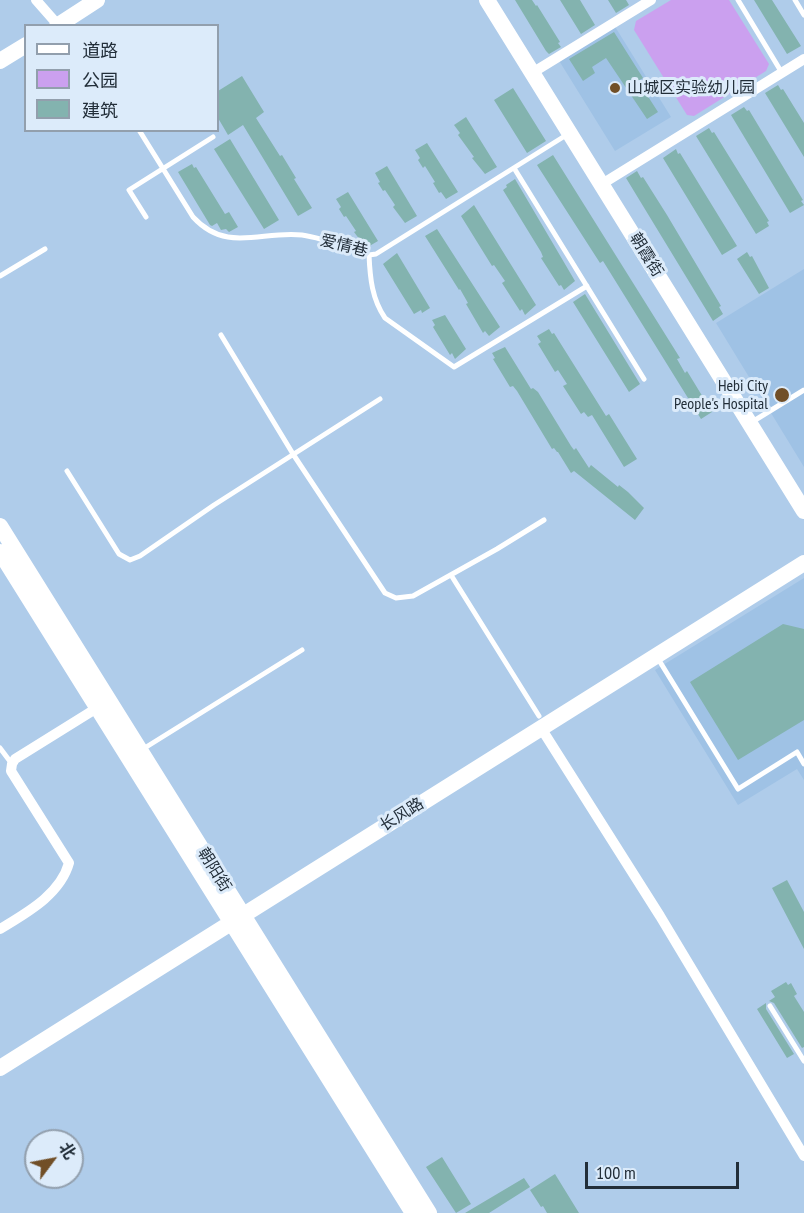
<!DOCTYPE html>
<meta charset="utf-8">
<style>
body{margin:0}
#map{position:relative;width:804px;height:1213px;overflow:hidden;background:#afccea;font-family:"PT Sans Narrow","Noto Sans SC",sans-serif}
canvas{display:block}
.legend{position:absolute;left:24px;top:24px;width:195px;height:108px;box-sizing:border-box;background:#dcebfa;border:2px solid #929fad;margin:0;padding:8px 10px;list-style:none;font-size:18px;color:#222e39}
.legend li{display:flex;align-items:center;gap:12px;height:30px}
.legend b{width:30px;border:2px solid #929fad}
.north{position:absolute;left:24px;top:1129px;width:60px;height:60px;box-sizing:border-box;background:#dcebfa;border:2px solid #929fad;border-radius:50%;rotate:58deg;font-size:16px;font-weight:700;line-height:24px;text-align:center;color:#222e39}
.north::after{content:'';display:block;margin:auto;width:21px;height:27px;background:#714f27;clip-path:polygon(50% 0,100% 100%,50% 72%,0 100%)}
.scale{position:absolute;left:585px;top:1162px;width:154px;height:27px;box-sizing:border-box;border:3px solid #222e39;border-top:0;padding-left:8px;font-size:18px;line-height:21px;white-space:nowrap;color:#222e39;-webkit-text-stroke:4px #dcebfa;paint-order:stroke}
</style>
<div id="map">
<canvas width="804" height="1213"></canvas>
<ul class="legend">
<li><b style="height:8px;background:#fff"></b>道路</li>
<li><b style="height:16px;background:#cba0ef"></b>公园</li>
<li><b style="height:16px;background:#83b3af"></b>建筑</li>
</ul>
<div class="north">北</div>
<div class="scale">100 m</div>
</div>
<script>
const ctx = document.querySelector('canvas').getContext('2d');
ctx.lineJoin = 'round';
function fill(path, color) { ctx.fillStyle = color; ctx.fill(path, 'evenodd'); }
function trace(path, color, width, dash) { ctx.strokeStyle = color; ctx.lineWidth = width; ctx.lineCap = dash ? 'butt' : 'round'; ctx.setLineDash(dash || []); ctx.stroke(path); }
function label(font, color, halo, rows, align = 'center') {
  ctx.font = font + ' "PT Sans Narrow","Noto Sans SC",sans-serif'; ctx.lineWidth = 6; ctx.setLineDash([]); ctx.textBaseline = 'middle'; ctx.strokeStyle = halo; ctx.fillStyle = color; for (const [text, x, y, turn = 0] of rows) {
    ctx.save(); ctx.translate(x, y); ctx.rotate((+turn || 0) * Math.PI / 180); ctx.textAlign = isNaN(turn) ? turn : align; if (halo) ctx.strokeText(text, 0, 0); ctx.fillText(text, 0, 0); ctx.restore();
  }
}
const built = new Path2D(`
 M 614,25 L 671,117 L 615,151 L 558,59 Z
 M 804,269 L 804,467 L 716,323 Z
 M 804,578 L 804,780 L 797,769 L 738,805 L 655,670 Z`);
const green = new Path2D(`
 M 671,0 L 729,0 L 769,64 L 766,71 L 694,116 L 687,115 L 634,30 L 636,21 Z`);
const building = new Path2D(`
 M 515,0 L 532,0 L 536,6 L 537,5 L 560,42 L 558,43 L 561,47 L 549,54 L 546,51 Z
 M 560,0 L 580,0 L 595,25 L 581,34 Z
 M 608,0 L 626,0 L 629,5 L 616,13 Z
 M 754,0 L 772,0 L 801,46 L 787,54 Z
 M 614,32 L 643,78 L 638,81 L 658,112 L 647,119 L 606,58 L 592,67 L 595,73 L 583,81 L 569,59 Z
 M 242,76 L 264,112 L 256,118 L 280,156 L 282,155 L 296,178 L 294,179 L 312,208 L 298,216 L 243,125 L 228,135 L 218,118 L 218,91 Z
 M 778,85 L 781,90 L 783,89 L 804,123 L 804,157 L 765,93 Z
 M 513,88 L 546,141 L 527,153 L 494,100 Z
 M 744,107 L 747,111 L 749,110 L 803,200 L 801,201 L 804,205 L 790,213 L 731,115 Z
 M 466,117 L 497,167 L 485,174 L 472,158 L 474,157 L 458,135 L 460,133 L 454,125 Z
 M 709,128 L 712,133 L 714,132 L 769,221 L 767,222 L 769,226 L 756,234 L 696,136 Z
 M 230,139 L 279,220 L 264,229 L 214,149 Z
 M 427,143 L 458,192 L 446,199 L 441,192 L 439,193 L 433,183 L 435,182 L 425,166 L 423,168 L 418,160 L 420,158 L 415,150 Z
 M 676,149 L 678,154 L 680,153 L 737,246 L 722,255 L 663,158 Z
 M 553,155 L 680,358 L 677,359 L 685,373 L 687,371 L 712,412 L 701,419 L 603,261 L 600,263 L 537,165 Z
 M 192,164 L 194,168 L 196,167 L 225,214 L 229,212 L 238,227 L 229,232 L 226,229 L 221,230 L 217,223 L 212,226 L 210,225 L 178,172 Z
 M 387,166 L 417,216 L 405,223 L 393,207 L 395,205 L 385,190 L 383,191 L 378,183 L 380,182 L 375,173 Z
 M 637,171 L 641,178 L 643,177 L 667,215 L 721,306 L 719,307 L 723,314 L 713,321 L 626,178 Z
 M 515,179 L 575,281 L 564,290 L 561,285 L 559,286 L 541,258 L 543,257 L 541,252 L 503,190 L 507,187 L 506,185 Z
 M 348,192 L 378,241 L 366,248 L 354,232 L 356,231 L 346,216 L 344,217 L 339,209 L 341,207 L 336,199 Z
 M 474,205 L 536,305 L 525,315 L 522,309 L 520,311 L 502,283 L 505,281 L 494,265 L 492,266 L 461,216 Z
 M 437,229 L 500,327 L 489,336 L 485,331 L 483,333 L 466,304 L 468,303 L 460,289 L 459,290 L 425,236 Z
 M 747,252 L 750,257 L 752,256 L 769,288 L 759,294 L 737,259 Z
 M 397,253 L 430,308 L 422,313 L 421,310 L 414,314 L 383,264 Z
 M 585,294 L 640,384 L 629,392 L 573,302 Z
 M 445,315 L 466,349 L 455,359 L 452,353 L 450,355 L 433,327 L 435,325 L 432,320 Z
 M 549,329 L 552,334 L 554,333 L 606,416 L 609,414 L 637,459 L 624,467 L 592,415 L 588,417 L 584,412 L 581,414 L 563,386 L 567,384 L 558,370 L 555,372 L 538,344 L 541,342 L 537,336 Z
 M 505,347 L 531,389 L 533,388 L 538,392 L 571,446 L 574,450 L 576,448 L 589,468 L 591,465 L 618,487 L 619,485 L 628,492 L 644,508 L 635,520 L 574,471 L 571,473 L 558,452 L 557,452 L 554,448 L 552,449 L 517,391 L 513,386 L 510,387 L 493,359 L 495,358 L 492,353 Z
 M 783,624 L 804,629 L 804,720 L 738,760 L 690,682 Z
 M 787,880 L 804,912 L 804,949 L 772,888 Z
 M 786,982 L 788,985 L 791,983 L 797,994 L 794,996 L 804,1012 L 804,1047 L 802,1048 L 774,1003 L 769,1001 L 775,997 L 771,991 Z
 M 766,1003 L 766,1009 L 794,1054 L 787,1058 L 757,1009 Z
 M 442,1157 L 471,1204 L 456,1213 L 426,1167 Z
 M 555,1174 L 579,1213 L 547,1213 L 543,1206 L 541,1207 L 530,1190 Z
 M 524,1178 L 530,1187 L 489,1213 L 465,1213 Z`);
const lane = new Path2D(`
 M 738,0 L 782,73
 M 795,0 L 804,15
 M 139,130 L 193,217 C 227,254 262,230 302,235 C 324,238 347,248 369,255 L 376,254 L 568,134
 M 514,168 L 644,379
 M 146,217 L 129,190 L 213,137
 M 369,255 C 370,278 372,299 385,318 L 454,367 L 587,286
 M 0,276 L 45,249
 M 221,335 L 293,454 L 385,593 L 396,598 L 413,596 L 497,549 L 544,520
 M 752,422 L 804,390
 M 67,471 L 119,554 L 130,560 L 140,556 L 214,505 L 380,399
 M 451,575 L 539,716
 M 657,657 L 738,789 L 797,752 L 804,764
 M 0,748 L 12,764
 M 143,749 L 302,650
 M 770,1006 L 804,1061`);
const street = new Path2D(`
 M 36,0 L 58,25
 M 532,73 L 651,0
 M 602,184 L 804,59
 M 541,728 L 660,916 L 804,1156
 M 0,929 C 26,913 60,895 69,863 L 11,771 L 12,764 L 15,759 L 97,708`);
const secondary = new Path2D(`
 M 487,0 L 804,511
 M 57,26 L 97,0
 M 0,61 L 26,45
 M 0,526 L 429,1213
 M 0,552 L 413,1213
 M 0,1068 L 804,563`);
const markers = [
 [615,88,6,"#714f27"],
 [782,395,8,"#714f27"]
];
const poiNames = [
 ["山城区实验幼儿园",627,88],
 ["Hebi City",768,386,"right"],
 ["People's Hospital",768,404,"right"]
];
const streetNames = [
 ["爱情巷",344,246,14],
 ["朝霞街",646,255,58],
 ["长风路",402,815,-32],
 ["朝阳街",214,870,58]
];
fill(built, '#9fc2e5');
fill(green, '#cba0ef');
fill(building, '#83b3af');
trace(lane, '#fff', 5);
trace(street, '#fff', 10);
trace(secondary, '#fff', 16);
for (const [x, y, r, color] of markers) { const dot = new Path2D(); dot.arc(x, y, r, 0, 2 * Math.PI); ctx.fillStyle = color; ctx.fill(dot); trace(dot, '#dcebfa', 2); }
label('16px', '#222e39', '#dcebfa', poiNames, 'left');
label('16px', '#222e39', '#dcebfa', streetNames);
</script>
